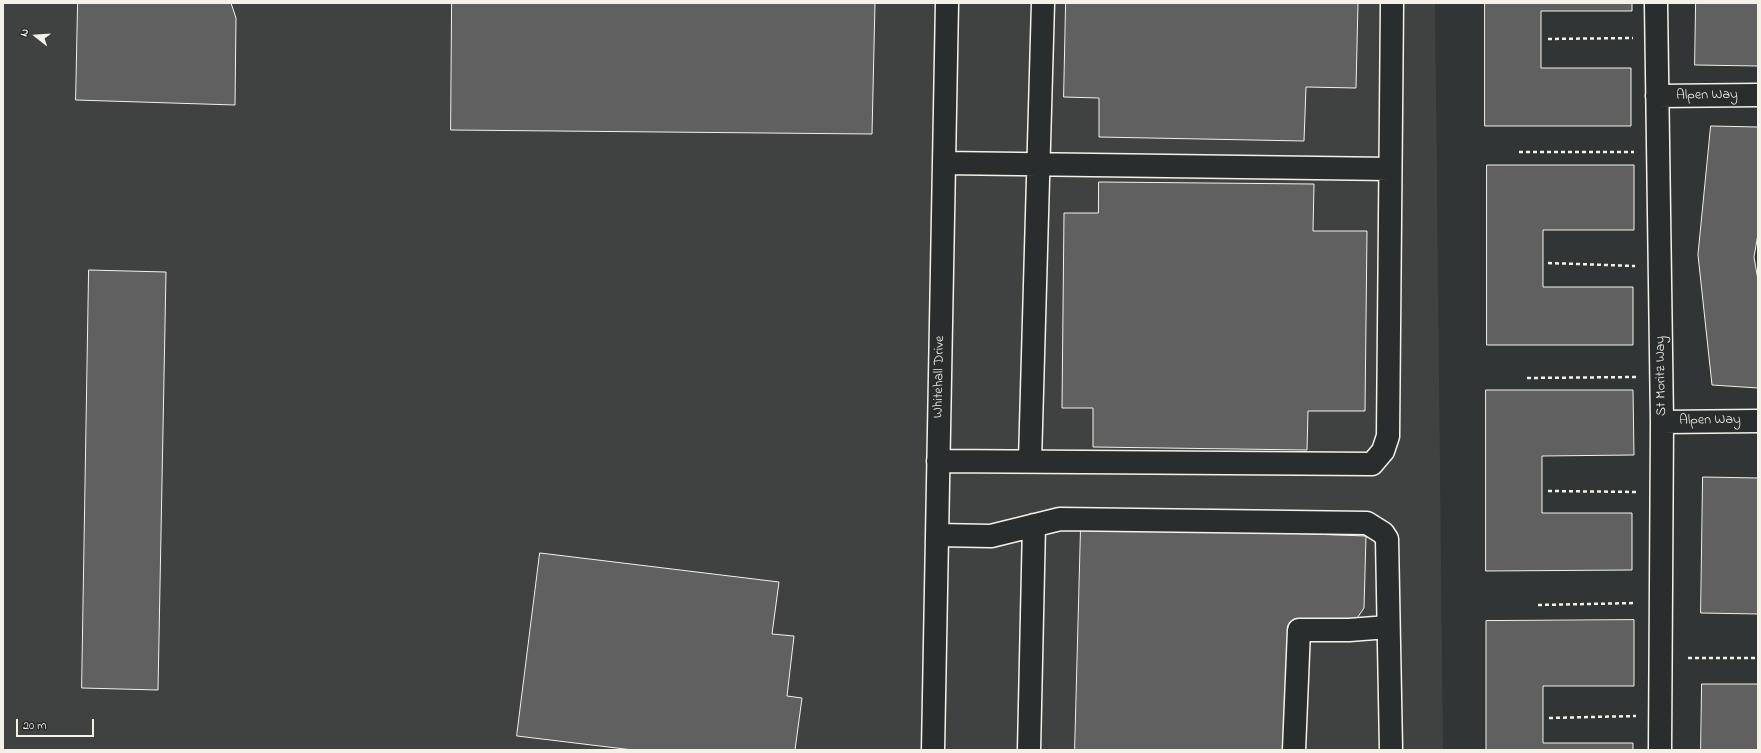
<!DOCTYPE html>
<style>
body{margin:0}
#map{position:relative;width:1761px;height:753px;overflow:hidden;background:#323535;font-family:"Indie Flower",sans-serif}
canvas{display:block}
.frame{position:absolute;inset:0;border:4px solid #f4f1e8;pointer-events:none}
.north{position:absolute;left:16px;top:16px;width:40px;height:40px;-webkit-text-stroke:3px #2a2d2e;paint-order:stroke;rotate:287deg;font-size:11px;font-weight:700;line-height:16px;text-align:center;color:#f4f1e8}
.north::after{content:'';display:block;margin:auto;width:14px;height:18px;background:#f4f1e8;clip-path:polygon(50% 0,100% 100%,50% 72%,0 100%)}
.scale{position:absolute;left:16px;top:719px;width:78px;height:18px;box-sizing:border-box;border:2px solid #f4f1e8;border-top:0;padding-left:5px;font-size:12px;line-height:14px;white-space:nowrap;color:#f4f1e8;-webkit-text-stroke:3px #2a2d2e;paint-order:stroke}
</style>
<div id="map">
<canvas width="1761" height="753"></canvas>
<div class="frame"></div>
<div class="north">N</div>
<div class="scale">20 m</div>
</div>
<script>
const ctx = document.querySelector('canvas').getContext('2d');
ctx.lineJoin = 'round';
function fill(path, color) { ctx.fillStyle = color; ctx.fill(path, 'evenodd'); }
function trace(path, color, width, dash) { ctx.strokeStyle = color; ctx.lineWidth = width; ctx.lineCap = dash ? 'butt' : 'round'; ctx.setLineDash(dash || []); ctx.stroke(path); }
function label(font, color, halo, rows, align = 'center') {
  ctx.font = font + ' "Indie Flower",sans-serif'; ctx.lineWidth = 3; ctx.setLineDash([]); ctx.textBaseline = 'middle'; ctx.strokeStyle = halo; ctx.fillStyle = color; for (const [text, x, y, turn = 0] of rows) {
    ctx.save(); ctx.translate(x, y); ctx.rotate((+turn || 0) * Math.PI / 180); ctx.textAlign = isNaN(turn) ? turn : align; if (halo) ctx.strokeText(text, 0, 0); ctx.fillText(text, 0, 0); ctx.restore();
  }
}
const built = new Path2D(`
 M 3,3 L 1435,3 L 1443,750 L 3,750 Z`);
const building = new Path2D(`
 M 78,3 L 231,3 L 236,18 L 235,105 L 76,100 Z
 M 452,3 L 875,3 L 872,134 L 451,130 Z
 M 1066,3 L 1358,3 L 1356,88 L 1306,87 L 1304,141 L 1099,137 L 1099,98 L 1064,97 Z
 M 1485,3 L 1632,3 L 1632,11 L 1541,11 L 1541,68 L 1631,68 L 1631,126 L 1485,126 Z
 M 1696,3 L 1758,3 L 1758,66 L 1695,65 Z
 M 1711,126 L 1758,127 L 1758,234 L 1754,257 L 1758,280 L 1758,388 L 1712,385 L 1698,255 Z
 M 1487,165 L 1634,165 L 1634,230 L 1543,230 L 1543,287 L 1633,287 L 1633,345 L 1487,345 Z
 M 1099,182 L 1314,184 L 1313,231 L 1367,231 L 1365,411 L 1308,411 L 1307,450 L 1093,447 L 1093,408 L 1062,408 L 1064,213 L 1098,213 Z
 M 89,270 L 166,272 L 158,690 L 82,688 Z
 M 1486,390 L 1633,390 L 1634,455 L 1542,456 L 1542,513 L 1632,513 L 1632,570 L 1486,571 Z
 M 1703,477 L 1758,478 L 1758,614 L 1701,613 Z
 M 1081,526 L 1366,536 L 1364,608 L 1349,630 L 1299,630 L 1294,750 L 1075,750 Z
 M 540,553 L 779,582 L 772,634 L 794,636 L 787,696 L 802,698 L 795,750 L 633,750 L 517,736 Z
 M 1634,620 L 1634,686 L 1543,686 L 1543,743 L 1633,743 L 1633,750 L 1486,750 L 1486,621 Z
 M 1702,684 L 1758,684 L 1758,750 L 1701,750 Z`);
const path = new Path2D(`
 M 1548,39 L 1633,38
 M 1519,152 L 1634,152
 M 1548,263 L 1635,266
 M 1527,378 L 1636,377
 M 1548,491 L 1638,492
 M 1538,605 L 1636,603
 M 1688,658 L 1758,658
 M 1549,718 L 1636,716`);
const minor = new Path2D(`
 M 1656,3 L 1662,422 L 1660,750
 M 1657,96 L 1758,95
 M 944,163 L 1390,169
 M 1662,422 L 1758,421
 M 938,461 L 1372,464 L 1383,451 L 1388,436 L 1392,3
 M 1030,461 L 1043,3
 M 937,535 L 991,536 L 1060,519 L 1367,523 L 1383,533 L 1387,539 L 1391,750
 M 933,750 L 947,3
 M 1029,750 L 1034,525
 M 1294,750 L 1299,630 L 1349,630 L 1388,627`);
const streetNames = [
 ["Alpen Way",1707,96,-1],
 ["St Moritz Way",1662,376,-91],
 ["Whitehall Drive",940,377,-89],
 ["Alpen Way",1710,421,-1]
];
fill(built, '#404242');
fill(building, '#5f605f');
trace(building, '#f4f1e8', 1);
trace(minor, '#f4f1e8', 25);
trace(path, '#f4f1e8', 2.5, [4, 3]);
trace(minor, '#2a2d2e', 22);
label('14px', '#f4f1e8', '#2a2d2e', streetNames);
</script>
